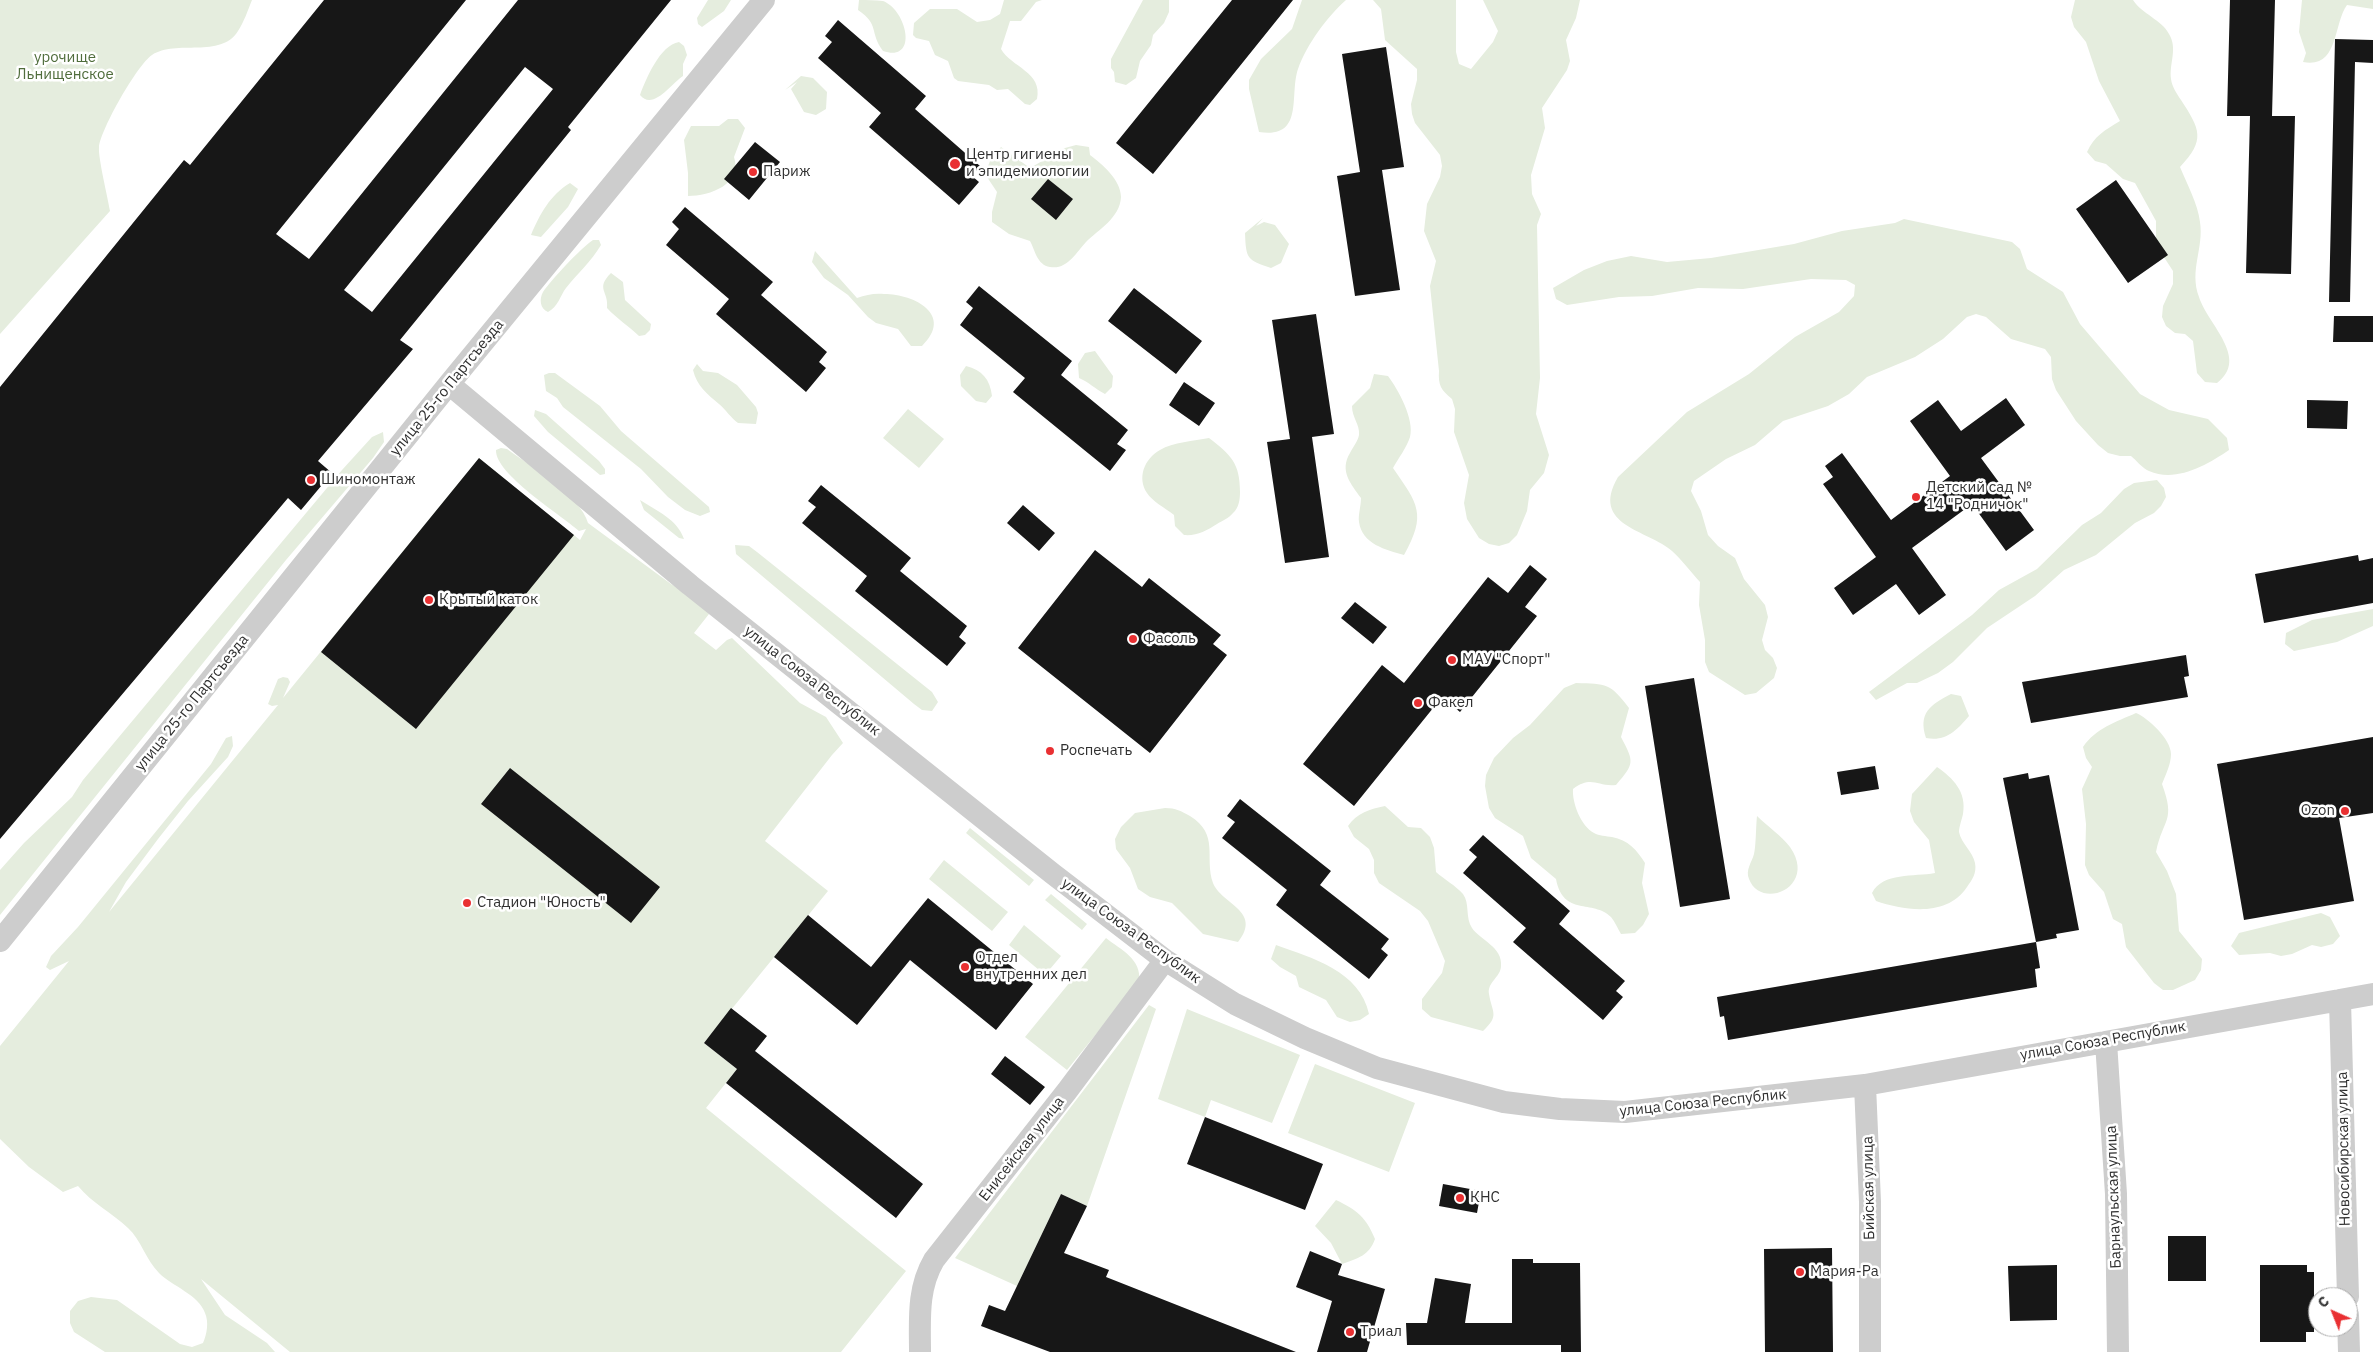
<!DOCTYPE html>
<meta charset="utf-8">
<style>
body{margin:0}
#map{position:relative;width:2373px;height:1352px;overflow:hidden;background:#fff;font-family:"IBM Plex Sans",sans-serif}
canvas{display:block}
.north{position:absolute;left:2308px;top:1287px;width:50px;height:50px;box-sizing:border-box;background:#fff;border:1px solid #acacac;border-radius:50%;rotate:316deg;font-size:14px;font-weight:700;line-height:20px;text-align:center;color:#303030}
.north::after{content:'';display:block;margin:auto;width:18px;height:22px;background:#e93032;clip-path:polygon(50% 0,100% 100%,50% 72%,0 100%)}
</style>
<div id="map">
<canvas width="2373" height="1352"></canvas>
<div class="north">С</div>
</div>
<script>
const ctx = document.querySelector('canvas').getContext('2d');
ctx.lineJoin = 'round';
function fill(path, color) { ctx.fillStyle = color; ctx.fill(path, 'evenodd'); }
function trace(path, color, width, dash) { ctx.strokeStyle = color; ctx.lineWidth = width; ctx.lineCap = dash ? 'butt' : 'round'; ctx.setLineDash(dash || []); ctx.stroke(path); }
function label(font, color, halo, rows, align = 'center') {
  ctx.font = font + ' "IBM Plex Sans",sans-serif'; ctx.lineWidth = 5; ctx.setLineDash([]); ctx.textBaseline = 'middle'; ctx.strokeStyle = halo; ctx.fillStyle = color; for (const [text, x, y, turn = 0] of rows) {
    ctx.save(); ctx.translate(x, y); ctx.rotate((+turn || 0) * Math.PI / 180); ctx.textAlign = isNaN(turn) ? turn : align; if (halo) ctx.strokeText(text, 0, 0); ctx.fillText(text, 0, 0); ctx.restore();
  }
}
const green = new Path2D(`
 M 0,0 L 252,0 C 248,10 244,22 238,31 C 221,59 176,39 152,55 C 137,65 101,129 99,147 C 98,158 108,198 110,211 L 0,334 Z
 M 708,0 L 731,0 L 724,11 L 702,27 L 698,24 L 697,18 Z
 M 859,0 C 867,0 876,0 883,1 C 907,10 919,63 883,51 C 869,32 880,25 858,10 Z
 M 1004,0 L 1042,0 L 1036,2 L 1021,21 L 1010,21 L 1001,49 C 1011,67 1043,72 1037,99 L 1030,105 L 1025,104 L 1008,89 L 997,90 L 989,85 L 958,81 L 954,78 L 948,61 L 935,55 L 929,41 L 916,38 L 913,35 L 914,23 L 930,9 L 957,9 L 977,22 L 990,20 L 1000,14 Z
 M 1143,0 L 1169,0 L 1169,12 L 1164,23 L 1153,35 L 1151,45 L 1140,61 L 1136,78 L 1126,85 L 1115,82 L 1114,72 L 1111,68 L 1111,59 Z
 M 1302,0 L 1346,0 C 1327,17 1307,44 1298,69 C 1289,95 1305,139 1259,132 L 1249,89 L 1249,80 L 1261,59 L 1292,29 Z
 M 1373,0 L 1456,0 L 1456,52 L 1459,64 L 1471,69 L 1493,42 L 1498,31 L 1483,0 L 1580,0 L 1576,18 L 1566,40 L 1570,61 L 1567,70 L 1542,108 L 1545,128 L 1531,175 L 1532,194 L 1541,214 L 1537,225 L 1540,378 L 1536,414 L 1549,455 L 1544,473 L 1530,490 L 1527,511 L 1517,535 L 1509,543 L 1499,546 L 1489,544 L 1479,538 L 1467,519 L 1464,503 L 1469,475 L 1454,432 L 1455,409 L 1452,399 C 1441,390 1438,385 1439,371 L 1430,286 L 1436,261 L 1424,231 L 1427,204 L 1440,177 L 1442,166 L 1440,155 L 1415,123 L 1412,114 L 1411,104 L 1417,80 L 1417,69 L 1385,40 L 1381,9 Z
 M 2075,0 L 2133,0 C 2142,14 2162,20 2169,34 C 2178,49 2169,63 2171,79 C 2172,87 2177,94 2181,100 C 2200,129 2206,140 2180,167 C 2187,184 2198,204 2200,222 C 2204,249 2189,270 2199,297 C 2208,325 2250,358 2217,383 L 2205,382 L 2197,373 L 2193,341 L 2185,334 L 2175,333 L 2166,326 L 2162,317 L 2163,306 L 2173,284 L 2173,271 L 2156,245 L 2156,221 L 2135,183 L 2123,179 L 2106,164 L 2095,161 L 2087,152 C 2094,136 2105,130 2120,121 L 2099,81 L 2086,42 L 2074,27 L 2071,17 Z
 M 2302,0 L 2373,0 L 2373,9 L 2347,5 C 2333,24 2339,69 2303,62 L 2306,53 L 2299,32 Z
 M 679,42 L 684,46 L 687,55 L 683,64 L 683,76 C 671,84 653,111 640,95 C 646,79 660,45 679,42 Z
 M 801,76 L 813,78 L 827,92 L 826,109 L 816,115 L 804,112 L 791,89 L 797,82 L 785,90 Z
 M 728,119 L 738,119 L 745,128 L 734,157 C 743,184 710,196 688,196 L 688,173 L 684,140 L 691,126 L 719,126 Z
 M 1076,145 L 1089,147 L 1090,155 C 1102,164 1121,180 1121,197 C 1120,218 1098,230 1086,242 C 1076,253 1067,270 1050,267 C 1037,265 1035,250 1030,241 L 1009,234 L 992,222 L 992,212 L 997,192 L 985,174 L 990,161 L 1001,147 L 1030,168 L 1065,148 Z
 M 570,183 L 578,189 L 568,207 L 541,237 L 531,235 C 540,214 550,195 570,183 Z
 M 1263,218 L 1256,226 L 1264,222 L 1275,225 L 1289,244 L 1281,263 L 1271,268 C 1247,260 1246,259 1245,233 Z
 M 1904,219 L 2012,242 L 2020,249 L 2027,269 L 2063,292 L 2080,324 L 2140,394 L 2169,410 L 2208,419 L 2227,438 L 2229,450 C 2207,465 2176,483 2149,471 C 2142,468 2136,460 2131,456 L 2120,456 L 2108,453 L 2098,445 L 2076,421 L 2056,390 L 2052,379 L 2051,357 L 2045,349 L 2011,339 L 1986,317 L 1976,314 L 1967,317 L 1943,339 L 1915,357 L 1867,377 L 1849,394 L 1828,406 L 1783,421 L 1755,445 L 1726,459 L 1694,481 L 1691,491 L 1701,511 L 1708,535 L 1718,546 L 1735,558 L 1744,579 L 1765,605 L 1768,617 L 1762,640 L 1765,650 L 1773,658 L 1777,668 L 1774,678 L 1756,693 L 1745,695 L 1709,672 L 1705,662 L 1705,640 L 1699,605 L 1700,582 C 1691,572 1682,560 1672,551 C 1649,530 1589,526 1618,477 L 1687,412 L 1749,374 L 1795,337 L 1839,312 L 1854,296 L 1855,285 L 1846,280 L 1811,279 L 1743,289 L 1698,288 L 1652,296 L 1619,297 L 1567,305 L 1556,299 L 1553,288 L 1584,270 L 1607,261 L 1631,256 L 1667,262 L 1711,258 L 1794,244 L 1842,231 L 1895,223 Z
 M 593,240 L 599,240 L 601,245 C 591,262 578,273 566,288 C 560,296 558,307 548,312 C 540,309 539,299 543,292 C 551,280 581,248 593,240 Z
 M 815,251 L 857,298 C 866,295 874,293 884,294 C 915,294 954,315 922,346 L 911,346 L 898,329 L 876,323 L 868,317 L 848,295 L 824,278 L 812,262 Z
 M 611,273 L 623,282 L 625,300 L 651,324 L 650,330 L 645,335 L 639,336 C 629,326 617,319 607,308 C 609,291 595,289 611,273 Z
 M 1095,351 L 1113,376 L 1112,387 L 1105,394 C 1095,389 1089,382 1079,378 L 1078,364 L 1085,353 Z
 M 697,364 L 703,371 L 718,373 L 737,385 L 756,407 L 758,413 L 756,424 L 738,423 C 731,418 726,410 719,404 C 707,394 697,386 693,370 Z
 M 966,366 C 982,370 990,379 992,396 L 986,403 L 976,401 L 961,386 L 960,375 Z
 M 549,373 L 555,373 L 600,406 L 621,431 L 709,507 L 710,512 L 700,516 L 685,510 L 668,497 L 641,469 L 563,407 L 557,398 L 546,391 L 544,375 Z
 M 1374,374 L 1388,376 C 1398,389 1415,420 1410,437 C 1407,447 1398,459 1393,468 C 1418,504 1427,514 1404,555 C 1386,550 1362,544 1359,522 C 1358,515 1361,506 1361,498 C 1351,484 1339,471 1350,453 C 1353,447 1358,441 1359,435 C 1360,424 1352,418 1352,406 L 1370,388 Z
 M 908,409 L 944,439 L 919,468 L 883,438 Z
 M 535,410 L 546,414 L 599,461 L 605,469 L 605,474 L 600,475 L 548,432 L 534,416 Z
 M 383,432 L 384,442 L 373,458 L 286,560 L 0,915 L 0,870 L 24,843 L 72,797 L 83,780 L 342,470 L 372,437 Z
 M 1209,438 C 1231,455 1240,463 1240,492 C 1240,499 1239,508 1233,513 C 1229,518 1222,521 1217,524 C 1206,531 1197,536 1184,535 L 1175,526 L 1174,515 C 1165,508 1152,501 1147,493 C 1137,478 1144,459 1160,450 C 1173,442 1194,441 1209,438 Z
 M 501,448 L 507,449 C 529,465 581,496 588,523 L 671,584 L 699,601 L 709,614 L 694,633 L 716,650 L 727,640 L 732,638 L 800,703 L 826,717 L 843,743 L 832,755 L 765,841 L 828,891 L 704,1043 L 737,1069 L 706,1108 L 906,1271 L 841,1352 L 290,1352 L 201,1279 L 225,1315 L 267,1343 L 275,1352 L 105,1352 L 74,1332 L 70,1323 L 70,1311 L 78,1301 L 91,1297 L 117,1300 L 180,1344 L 192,1347 L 203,1343 C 207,1334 209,1322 205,1313 C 199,1295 172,1286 159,1273 C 146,1260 141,1240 128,1228 C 112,1213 92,1203 78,1186 L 63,1192 L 29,1167 L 0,1139 L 0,1046 L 69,961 L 50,970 L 46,967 L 51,956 L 78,927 L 211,764 L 226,738 L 232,736 L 233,746 L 228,757 L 188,801 L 158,839 L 126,882 L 109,912 L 278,705 L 272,706 L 268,704 L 278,679 L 283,677 L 288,678 L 290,682 L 283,698 L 479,458 L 580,540 L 586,529 L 579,531 C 560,514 495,474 496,450 Z
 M 2157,480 L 2164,488 L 2166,497 L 2161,506 L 2154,513 L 2135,523 L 2096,555 L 2064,570 L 2035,596 L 1987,628 L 1953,662 L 1938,673 L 1917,683 L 1907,683 L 1876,700 L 1869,692 L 1972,615 L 1999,590 L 2037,569 L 2082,525 L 2101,513 L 2124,489 L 2134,483 Z
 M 640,500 C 657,511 677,519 684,539 L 679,538 L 644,510 Z
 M 735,545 L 749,546 L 757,552 L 932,692 L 938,702 L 932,711 L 922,710 L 914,704 L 736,554 Z
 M 2373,609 L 2373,626 L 2337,642 L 2294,651 L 2285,644 L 2286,633 L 2312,620 Z
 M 1576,683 C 1607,684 1610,683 1629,708 L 1621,737 C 1634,762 1635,763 1616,785 C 1597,787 1592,775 1573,789 C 1572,803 1581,826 1594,833 C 1599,836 1606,836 1612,837 C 1628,840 1637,850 1645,863 L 1642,883 L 1649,914 L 1643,925 L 1635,933 L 1621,934 C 1618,929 1615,922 1611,917 C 1593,899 1563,917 1556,879 L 1531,858 L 1523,836 L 1495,818 L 1489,808 L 1485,786 L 1486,775 L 1494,758 L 1513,738 L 1530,725 L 1564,688 Z
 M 1951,694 L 1961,696 L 1969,716 C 1957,730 1946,742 1926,738 C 1918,713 1930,705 1951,694 Z
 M 2136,713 C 2148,718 2171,739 2171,754 C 2171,764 2166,774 2162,784 C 2176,822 2163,818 2156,852 L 2167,871 L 2176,894 L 2179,931 L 2202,959 L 2201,970 L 2195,980 L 2173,990 L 2163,990 L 2154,983 L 2126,947 L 2122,924 L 2113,919 L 2104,892 L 2089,875 L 2085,865 L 2086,824 L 2082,789 L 2092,767 L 2086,758 L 2083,747 C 2096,728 2116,722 2136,713 Z
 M 1937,767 C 1953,778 1967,792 1963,814 C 1962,819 1959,827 1959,832 C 1961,843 1973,852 1975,863 C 1977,873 1972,880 1967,887 C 1947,917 1906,911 1876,901 L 1872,893 C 1883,872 1914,877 1935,873 L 1929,840 L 1914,822 L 1910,811 L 1912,794 Z
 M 1385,806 L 1408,827 L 1421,828 L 1430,837 L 1434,848 L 1436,872 C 1444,879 1456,886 1463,894 C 1470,903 1465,918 1472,928 C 1480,940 1503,947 1501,966 C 1501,977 1487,982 1489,994 C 1492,1013 1500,1015 1483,1031 L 1431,1017 L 1422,1009 L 1422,999 L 1442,973 L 1445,961 L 1428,921 L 1420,911 L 1379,883 L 1374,873 L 1374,860 L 1369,849 L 1354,837 L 1348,826 C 1357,813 1370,809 1385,806 Z
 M 1165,808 C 1176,808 1181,811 1190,816 C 1220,835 1204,857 1213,883 C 1221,904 1263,911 1238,942 L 1203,934 L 1172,903 L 1150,897 L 1138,889 L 1130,868 L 1116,849 L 1115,839 L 1121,827 L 1135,813 Z
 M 1757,816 C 1767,826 1782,836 1790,847 C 1818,887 1761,911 1749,879 C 1745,870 1752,862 1754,854 C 1756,848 1756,825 1757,816 Z
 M 970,828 L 1034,880 L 1029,886 L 966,833 Z
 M 944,860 L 1008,912 L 992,931 L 929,879 Z
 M 1051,894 L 1087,924 L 1082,930 L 1045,900 Z
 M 2321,913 L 2330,917 L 2340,936 L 2333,944 L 2321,947 L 2312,945 L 2292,954 L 2281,956 L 2270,953 L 2239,955 L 2231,946 L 2239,933 Z
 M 1024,925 L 1061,956 L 1045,975 L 1009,945 Z
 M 1106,938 C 1121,950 1142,959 1139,981 L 1067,1070 L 1025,1037 Z
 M 1276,945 C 1312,958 1360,971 1369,1014 L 1360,1020 L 1350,1022 L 1337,1017 L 1326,1000 L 1299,987 L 1296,976 L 1280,967 L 1271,959 Z
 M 1149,1005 L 1156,1009 L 1087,1206 L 1061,1194 L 1017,1286 L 955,1258 Z
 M 1187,1009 L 1300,1055 L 1272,1123 L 1211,1100 L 1205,1117 L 1158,1099 Z
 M 1315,1064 L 1415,1103 L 1389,1172 L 1288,1133 Z
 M 1336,1200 C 1357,1210 1366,1217 1375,1239 C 1369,1256 1358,1258 1342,1264 L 1331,1243 L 1315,1226 Z`);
const building = new Path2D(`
 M 324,0 L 466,0 L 276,234 L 309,259 L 518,0 L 671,0 L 568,127 L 571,130 L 400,340 L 413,349 L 318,461 L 332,473 L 301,510 L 288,498 L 0,839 L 0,387 L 184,160 L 190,165 ZM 525,67 L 553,89 L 372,312 L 344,290 Z
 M 1232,0 L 1293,0 L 1153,174 L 1116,143 Z
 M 2230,0 L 2275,0 L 2272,116 L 2295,116 L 2291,274 L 2246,273 L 2250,116 L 2227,116 Z
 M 838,20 L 926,96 L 915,109 L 980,166 L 972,176 L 979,182 L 959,205 L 869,127 L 881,113 L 818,58 L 832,42 L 825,36 Z
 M 2335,39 L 2373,40 L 2373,63 L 2355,62 L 2350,302 L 2329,302 Z
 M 1386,47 L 1404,167 L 1382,170 L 1400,290 L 1355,296 L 1337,176 L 1360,172 L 1342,54 Z
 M 755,142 L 780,162 L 749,200 L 724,179 Z
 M 1048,179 L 1073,199 L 1056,220 L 1031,199 Z
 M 2116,180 L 2168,255 L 2128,283 L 2076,209 Z
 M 685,207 L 773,282 L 761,295 L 827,352 L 819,362 L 826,368 L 806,392 L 716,314 L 729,299 L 666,245 L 679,229 L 672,222 Z
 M 979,286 L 1072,361 L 1061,375 L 1128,430 L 1117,444 L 1126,450 L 1110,471 L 1013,392 L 1025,378 L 960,325 L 973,308 L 966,302 Z
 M 1134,288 L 1202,341 L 1176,374 L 1108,321 Z
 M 1316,314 L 1334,434 L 1312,437 L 1329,557 L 1285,563 L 1267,442 L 1290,439 L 1272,320 Z
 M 2334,316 L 2373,316 L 2373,342 L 2333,342 Z
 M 1184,382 L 1215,403 L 1199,426 L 1169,405 Z
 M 2006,398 L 2025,425 L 1981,458 L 2034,530 L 2006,551 L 1972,504 L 1912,548 L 1946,595 L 1919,615 L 1896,584 L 1853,615 L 1834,588 L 1876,557 L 1823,484 L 1833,477 L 1825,466 L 1842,453 L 1891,520 L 1950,476 L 1910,421 L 1938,400 L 1961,431 Z
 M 2307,400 L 2348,401 L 2347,429 L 2307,428 Z
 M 479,458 L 574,535 L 416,729 L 321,652 Z
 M 821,485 L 911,558 L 900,571 L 967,626 L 959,637 L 966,643 L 947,666 L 855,591 L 867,576 L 802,523 L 816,507 L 808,501 Z
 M 1023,505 L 1055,533 L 1039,551 L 1007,523 Z
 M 1095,550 L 1142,587 L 1149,578 L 1221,635 L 1213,644 L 1227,655 L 1150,753 L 1018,648 Z
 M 2358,555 L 2359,561 L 2373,558 L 2373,603 L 2264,623 L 2255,574 Z
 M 1530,565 L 1547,579 L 1525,607 L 1537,616 L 1460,712 L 1442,697 L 1354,806 L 1303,764 L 1382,665 L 1404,683 L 1488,577 L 1508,593 Z
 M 1355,602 L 1387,627 L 1373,644 L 1341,618 Z
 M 2186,655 L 2189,676 L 2184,677 L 2188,697 L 2031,723 L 2022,682 Z
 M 1694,678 L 1730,899 L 1680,907 L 1645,686 Z
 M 2373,737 L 2373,813 L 2339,818 L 2354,901 L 2244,920 L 2217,764 Z
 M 1875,766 L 1879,789 L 1841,795 L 1837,772 Z
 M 510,768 L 660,887 L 631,923 L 481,804 Z
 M 2028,773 L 2029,779 L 2049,775 L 2079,930 L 2056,934 L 2057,938 L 2036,942 L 2003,778 Z
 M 1240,799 L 1331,871 L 1320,885 L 1389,939 L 1381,949 L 1388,955 L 1369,979 L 1276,905 L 1287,890 L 1222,838 L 1235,822 L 1227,816 Z
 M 1483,835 L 1570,911 L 1559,924 L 1625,981 L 1616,991 L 1623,997 L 1603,1020 L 1513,942 L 1526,928 L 1463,873 L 1477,857 L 1469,850 Z
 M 928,898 L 1033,984 L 996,1030 L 910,960 L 857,1025 L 774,957 L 808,915 L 871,967 Z
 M 2036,942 L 2040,968 L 2035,969 L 2037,987 L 1728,1040 L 1724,1016 L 1720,1017 L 1717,997 Z
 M 731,1008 L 767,1036 L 755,1051 L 923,1184 L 896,1218 L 726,1083 L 737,1069 L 704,1043 Z
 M 1005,1056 L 1045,1087 L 1030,1105 L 991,1074 Z
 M 1205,1117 L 1323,1164 L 1305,1210 L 1187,1164 Z
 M 1443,1184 L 1481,1191 L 1477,1213 L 1439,1206 Z
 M 1061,1194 L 1087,1206 L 1064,1253 L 1109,1270 L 1106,1277 L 1296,1352 L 1050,1352 L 981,1326 L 989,1305 L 1005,1311 Z
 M 2168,1236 L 2206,1236 L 2206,1281 L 2168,1281 Z
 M 1832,1248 L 1833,1352 L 1765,1352 L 1764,1249 Z
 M 1310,1251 L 1342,1264 L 1338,1275 L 1385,1289 L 1367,1352 L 1317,1352 L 1332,1301 L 1296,1287 Z
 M 1512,1259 L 1533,1259 L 1533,1263 L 1580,1263 L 1581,1352 L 1561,1352 L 1561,1345 L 1407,1345 L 1406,1323 L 1427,1323 L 1435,1278 L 1471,1284 L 1465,1323 L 1512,1323 Z
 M 2057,1265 L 2057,1320 L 2010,1321 L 2008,1266 Z
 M 2260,1265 L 2307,1265 L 2307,1272 L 2314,1272 L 2314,1332 L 2306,1332 L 2306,1342 L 2260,1342 Z`);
const minor = new Path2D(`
 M 449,384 L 690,585 L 1053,874 L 1165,960 L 1235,1004 L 1305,1038 L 1377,1068 L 1504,1102 L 1560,1109 L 1625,1112 L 1865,1085 L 2373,994
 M 0,941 L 449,384 L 764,0
 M 2340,1000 L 2348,1297
 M 2106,1042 L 2116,1194 L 2118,1352
 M 1865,1085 L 1870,1202 L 1870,1352
 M 2348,1315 L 2349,1352
 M 920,1352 C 920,1320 917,1289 934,1260 L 1067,1091 L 1165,960`);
const markers = [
 [955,164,6,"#e93032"],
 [753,172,5,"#e93032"],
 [311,480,5,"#e93032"],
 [1916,497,5,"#e93032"],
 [429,600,5,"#e93032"],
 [1133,639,5,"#e93032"],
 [1452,660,5,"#e93032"],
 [1418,703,5,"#e93032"],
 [1050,751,5,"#e93032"],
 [2345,811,5,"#e93032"],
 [467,903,5,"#e93032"],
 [965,967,5,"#e93032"],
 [1460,1198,5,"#e93032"],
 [1800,1272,5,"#e93032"],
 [1350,1332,5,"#e93032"]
];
const parkNames = [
 ["урочище",65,58],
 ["Льнищенское",65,75]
];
const poiNames = [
 ["Центр гигиены",966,155],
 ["и эпидемиологии",966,172],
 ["Париж",763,172],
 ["Шиномонтаж",321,480],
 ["Детский сад №",1926,488],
 ["14 \"Родничок\"",1926,505],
 ["Крытый каток",439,600],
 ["Фасоль",1143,639],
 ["МАУ \"Спорт\"",1462,660],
 ["Факел",1428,703],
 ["Роспечать",1060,751],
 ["Ozon",2335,811,"right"],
 ["Стадион \"Юность\"",477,903],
 ["Отдел",975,958],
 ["внутренних дел",975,975],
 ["КНС",1470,1198],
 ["Мария-Ра",1810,1272],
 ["Триал",1360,1332]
];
const streetNames = [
 ["улица 25-го Партсъезда",447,388,-51],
 ["улица Союза Республик",812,681,38],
 ["улица 25-го Партсъезда",192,703,-51],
 ["улица Союза Республик",1131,931,36],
 ["улица Союза Республик",2103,1041,-10],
 ["улица Союза Республик",1703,1103,-6],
 ["Енисейская улица",1022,1149,-52],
 ["Новосибирская улица",2344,1149,-91],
 ["Бийская улица",1869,1188,-91],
 ["Барнаульская улица",2114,1197,-92]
];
fill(green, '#e5edde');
fill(building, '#171717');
trace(minor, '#cdcdcd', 22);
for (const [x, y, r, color] of markers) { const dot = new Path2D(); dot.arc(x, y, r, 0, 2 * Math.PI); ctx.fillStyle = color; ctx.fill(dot); trace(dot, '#fff', 2); }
label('15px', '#506d3c', '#fff', parkNames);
label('15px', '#303030', '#fff', poiNames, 'left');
label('15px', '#303030', '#fff', streetNames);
</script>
